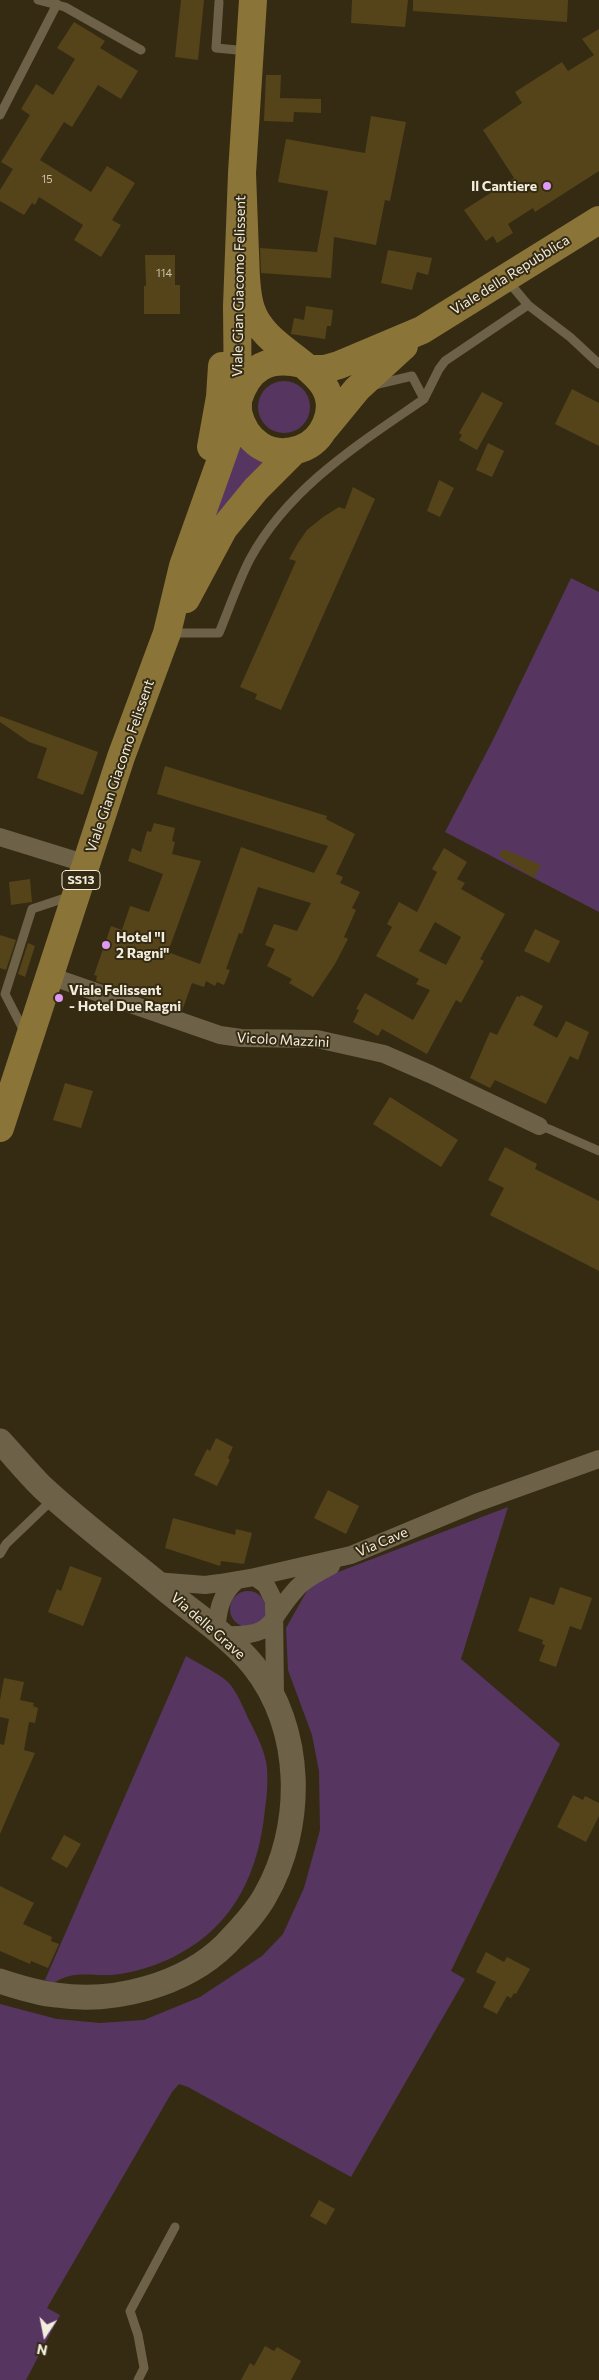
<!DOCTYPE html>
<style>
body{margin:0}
#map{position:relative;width:599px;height:2380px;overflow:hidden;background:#352b13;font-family:Commissioner,sans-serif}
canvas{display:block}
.north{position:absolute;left:20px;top:2310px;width:50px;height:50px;-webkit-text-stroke:4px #352b13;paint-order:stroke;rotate:191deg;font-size:14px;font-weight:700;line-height:20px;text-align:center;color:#f3edde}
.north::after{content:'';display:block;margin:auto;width:18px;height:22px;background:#f3edde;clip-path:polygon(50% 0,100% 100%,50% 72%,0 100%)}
</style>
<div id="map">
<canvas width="599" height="2380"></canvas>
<div class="north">N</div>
</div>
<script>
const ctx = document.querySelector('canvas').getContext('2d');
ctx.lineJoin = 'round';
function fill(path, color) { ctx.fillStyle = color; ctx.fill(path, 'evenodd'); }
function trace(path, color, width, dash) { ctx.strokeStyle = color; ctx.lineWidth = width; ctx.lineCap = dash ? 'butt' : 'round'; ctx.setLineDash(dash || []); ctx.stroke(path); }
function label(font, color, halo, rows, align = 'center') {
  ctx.font = font + ' Commissioner,sans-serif'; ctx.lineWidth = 4; ctx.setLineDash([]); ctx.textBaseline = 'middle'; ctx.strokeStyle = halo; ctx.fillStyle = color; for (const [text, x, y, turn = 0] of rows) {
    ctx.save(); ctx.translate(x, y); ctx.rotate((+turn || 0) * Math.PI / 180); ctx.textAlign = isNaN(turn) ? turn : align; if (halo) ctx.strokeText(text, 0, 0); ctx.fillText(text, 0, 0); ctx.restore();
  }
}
const green = new Path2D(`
 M258 407a26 26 0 1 1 52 0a26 26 0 1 1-52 0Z
 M 239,446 L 251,456 L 265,463 L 210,526 Z
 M 571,578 L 599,592 L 599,912 L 445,832 L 493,740 Z
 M 508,1507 L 461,1659 L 560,1744 L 451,1971 L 465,1979 L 351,2177 L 188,2087 L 179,2084 L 172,2092 L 47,2308 L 60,2315 L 26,2380 L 0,2380 L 0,2004 L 57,2019 L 100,2023 L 144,2020 L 200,1997 L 262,1956 L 283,1934 L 304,1888 L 320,1830 L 319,1771 L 312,1735 L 288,1670 L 286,1628 L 312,1582 Z
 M230 1609a18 18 0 1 1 36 0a18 18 0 1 1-36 0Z
 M 186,1656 C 199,1664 216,1672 228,1682 C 236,1690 243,1707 248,1718 C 256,1734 265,1750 267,1768 C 268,1781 267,1796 265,1809 C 259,1871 235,1925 177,1955 C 159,1965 133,1973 112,1975 C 88,1976 75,1970 53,1983 L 45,1980 Z`);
const building = new Path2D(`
 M 181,0 L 204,0 L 198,60 L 175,57 Z
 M 352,0 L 408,0 L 405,27 L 351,23 Z
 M 413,0 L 568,0 L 567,22 L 413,11 Z
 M 74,22 L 105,41 L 100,48 L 138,71 L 121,99 L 98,85 L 72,127 L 64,122 L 40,160 L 91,192 L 107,166 L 135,183 L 112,220 L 121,225 L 101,257 L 74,240 L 83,225 L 39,197 L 35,205 L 32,203 L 24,215 L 0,201 L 0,190 L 13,169 L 1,162 L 30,115 L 21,109 L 36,84 L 53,95 L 75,59 L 57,48 Z
 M 599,29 L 599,171 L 535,212 L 533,208 L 508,224 L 513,233 L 497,243 L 493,236 L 486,241 L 464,210 L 514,178 L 483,130 L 522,103 L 515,92 L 562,62 L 568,71 L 594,55 L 582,39 Z
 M 266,75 L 281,75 L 280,98 L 321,99 L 321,113 L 294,112 L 293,122 L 264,121 Z
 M 371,116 L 406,122 L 390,201 L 385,200 L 376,245 L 334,237 L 331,278 L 261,273 L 260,248 L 317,252 L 328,191 L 278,182 L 286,139 L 365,153 Z
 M 388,250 L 432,258 L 428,275 L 417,272 L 412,290 L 381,283 Z
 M 145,255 L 175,255 L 175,285 L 180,285 L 180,314 L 144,314 L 144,286 L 146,286 Z
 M 306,306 L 333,310 L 331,326 L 327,326 L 325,339 L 291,334 L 294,318 L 304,320 Z
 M 572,389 L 599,403 L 599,446 L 555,424 Z
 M 482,392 L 503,403 L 477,450 L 459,440 L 462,435 L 459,433 Z
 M 488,443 L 504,451 L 492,477 L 476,470 Z
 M 439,480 L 454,488 L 440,517 L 427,511 Z
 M 353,487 L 375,499 L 281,710 L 255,699 L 257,694 L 240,687 L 296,561 L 289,559 L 298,543 L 307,530 L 323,517 L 339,507 L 345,509 Z
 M 0,716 L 98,752 L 83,795 L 37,778 L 47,748 L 29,742 L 0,722 Z
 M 165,766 L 327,816 L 326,819 L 355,834 L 336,874 L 343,877 L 340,883 L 360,892 L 352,908 L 356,910 L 344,937 L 348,939 L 335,964 L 313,997 L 289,983 L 292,979 L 267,966 L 275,949 L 265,945 L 274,924 L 297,931 L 311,903 L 258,887 L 242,934 L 239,933 L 226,969 L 230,970 L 224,985 L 217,982 L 215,986 L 206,981 L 204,987 L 192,983 L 182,1011 L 96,981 L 97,976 L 94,975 L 111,926 L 122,930 L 130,906 L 149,912 L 163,874 L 128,861 L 132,848 L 141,852 L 147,831 L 151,832 L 154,823 L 175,828 L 172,841 L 175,842 L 172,854 L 201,861 L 168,952 L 200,964 L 241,847 L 314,873 L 328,846 L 157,794 Z
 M 444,848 L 467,862 L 457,879 L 465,883 L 461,889 L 505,914 L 480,959 L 484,961 L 461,1003 L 456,1000 L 427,1054 L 382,1029 L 378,1036 L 353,1022 L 359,1010 L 356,1009 L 365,993 L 413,1020 L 430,990 L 416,984 L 419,979 L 376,956 L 392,927 L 387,924 L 399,902 L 417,912 L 437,872 L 432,869 ZM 435,922 L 461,937 L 446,965 L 419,951 Z
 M 503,849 L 541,865 L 534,878 L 499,856 Z
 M 30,879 L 32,902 L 11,905 L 9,882 Z
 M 535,929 L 560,941 L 549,963 L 524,951 Z
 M 0,935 L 16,940 L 6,970 L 0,968 Z
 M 28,943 L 35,946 L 25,977 L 18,974 Z
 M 521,995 L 543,1006 L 533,1025 L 557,1038 L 566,1021 L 589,1032 L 578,1060 L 570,1056 L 546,1104 L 495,1080 L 490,1088 L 470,1078 L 490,1032 L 497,1035 L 517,996 L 520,997 Z
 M 65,1083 L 93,1091 L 81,1128 L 53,1120 Z
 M 390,1097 L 458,1140 L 441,1167 L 373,1124 Z
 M 505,1147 L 537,1164 L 535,1169 L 599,1201 L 599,1271 L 490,1215 L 504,1188 L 488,1180 Z
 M 216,1438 L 233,1447 L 228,1458 L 230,1460 L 217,1486 L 194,1475 L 207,1449 L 210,1451 Z
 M 328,1490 L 359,1506 L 346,1534 L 314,1518 Z
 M 173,1518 L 235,1535 L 236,1529 L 252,1533 L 244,1564 L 221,1561 L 220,1566 L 165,1548 Z
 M 70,1566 L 102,1578 L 83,1626 L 48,1612 L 57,1589 L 61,1591 Z
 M 560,1587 L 592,1598 L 581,1630 L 570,1626 L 556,1667 L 539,1661 L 545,1645 L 542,1644 L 543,1640 L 518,1631 L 530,1597 L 554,1605 Z
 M 4,1678 L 24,1682 L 20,1700 L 34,1703 L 33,1706 L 38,1708 L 35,1723 L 29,1722 L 24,1750 L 35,1753 L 0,1834 L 0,1744 L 4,1745 L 9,1719 L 0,1717 L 0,1700 Z
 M 573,1795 L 583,1800 L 585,1796 L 599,1803 L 599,1816 L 586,1842 L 557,1827 Z
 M 64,1835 L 81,1844 L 67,1868 L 51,1859 Z
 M 0,1886 L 34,1903 L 23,1924 L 52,1937 L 51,1941 L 59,1944 L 48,1968 L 31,1961 L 30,1964 L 0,1951 Z
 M 486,1952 L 504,1962 L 507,1957 L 530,1969 L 516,1994 L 514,1993 L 511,1998 L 507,1996 L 497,2014 L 483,2007 L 496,1982 L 476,1972 Z
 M 319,2200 L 335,2209 L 326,2225 L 310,2216 Z
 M 265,2346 L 274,2351 L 277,2347 L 301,2361 L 291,2380 L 241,2380 L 250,2363 L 254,2366 Z`);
const lane = new Path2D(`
 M 38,0 L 65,7 L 141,50
 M 219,2 L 216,48 L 248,51
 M 0,115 L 57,4
 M 507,280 L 528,305
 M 424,399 L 439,369 L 445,361 L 528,305 L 570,337 L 599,364
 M 169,633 L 219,633 C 229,609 238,582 250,559 C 289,487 359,444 424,399 L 412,376 L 374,385
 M 25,1033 L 5,994 L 32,909 L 71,896
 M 539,1126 L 549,1129 L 599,1151
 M 0,1554 L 6,1544 L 53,1499
 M 138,2380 L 144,2368 L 138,2335 L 130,2311 L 175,2227`);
const street = new Path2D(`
 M 0,837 L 87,864
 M 50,976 L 220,1035 L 241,1038 L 317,1039 L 384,1054 L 430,1074 L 539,1126
 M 255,1577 L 266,1585 L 274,1601 L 275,1700
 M 155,1581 L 205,1585 L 220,1583 L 255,1577 L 351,1555 L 476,1503 L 599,1459
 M 216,1631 C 218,1611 220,1595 236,1581
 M 221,1635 C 279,1637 265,1622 298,1587 C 307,1578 319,1572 331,1566`);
const secondary = new Path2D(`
 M 0,1441 C 14,1456 27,1472 42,1487 C 83,1525 129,1559 172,1595 C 199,1617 231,1638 253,1665 C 304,1728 305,1827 265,1896 C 255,1914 240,1929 226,1944 C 185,1985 113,2004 56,1995 C 37,1993 18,1987 0,1981`);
const primary = new Path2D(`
 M 242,173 C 243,199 244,226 245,253 C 246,271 245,291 251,309 C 266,357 349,369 326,424 C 321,436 312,445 300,449 C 269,460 245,441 238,412 L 237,306 L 242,173 L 253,0
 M 310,369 L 325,369 L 339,365 L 422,330 L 599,220
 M 238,400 C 248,367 269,356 302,364
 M 325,428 L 357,389 L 404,346
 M 211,447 L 220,397 L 222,366
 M 186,599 L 224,528 L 256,489 L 293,452
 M 0,1128 L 121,757 L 167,633 L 183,566 L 238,412`);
const markers = [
 [547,186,5,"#dd99f3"],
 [106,945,5,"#dd99f3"],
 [59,998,5,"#dd99f3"]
];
const numberNames = [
 ["15",47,179],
 ["114",164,273]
];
const shields = [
 [81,880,38]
];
const shieldNames = [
 ["SS13",81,880]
];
const poiNames = [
 ["Il Cantiere",537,186,"right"],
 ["Hotel \"I",116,937],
 ["2 Ragni\"",116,953],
 ["Viale Felissent",69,990],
 ["- Hotel Due Ragni",69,1006]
];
const streetNames = [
 ["Viale della Repubblica",510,275,-32],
 ["Viale Gian Giacomo Felissent",239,286,-89],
 ["Viale Gian Giacomo Felissent",120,766,-71],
 ["Vicolo Mazzini",283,1040,3],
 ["Via Cave",382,1542,-23],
 ["Via delle Grave",208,1626,41]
];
fill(green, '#563660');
fill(building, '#554419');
trace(lane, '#6d6248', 9);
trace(street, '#6d6248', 18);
trace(secondary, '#6d6248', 25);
trace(primary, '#8a7438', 28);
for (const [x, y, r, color] of markers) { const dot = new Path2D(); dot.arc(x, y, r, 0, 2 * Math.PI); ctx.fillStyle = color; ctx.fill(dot); trace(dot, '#352b13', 2); }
label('11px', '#ccc3ad', null, numberNames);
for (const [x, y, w] of shields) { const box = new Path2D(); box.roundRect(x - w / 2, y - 9.5, w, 19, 4); ctx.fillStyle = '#352b13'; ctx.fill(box); trace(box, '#f3edde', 1); }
label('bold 12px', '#f3edde', null, shieldNames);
label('bold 14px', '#f3edde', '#352b13', poiNames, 'left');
label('14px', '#f3edde', '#352b13', streetNames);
</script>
